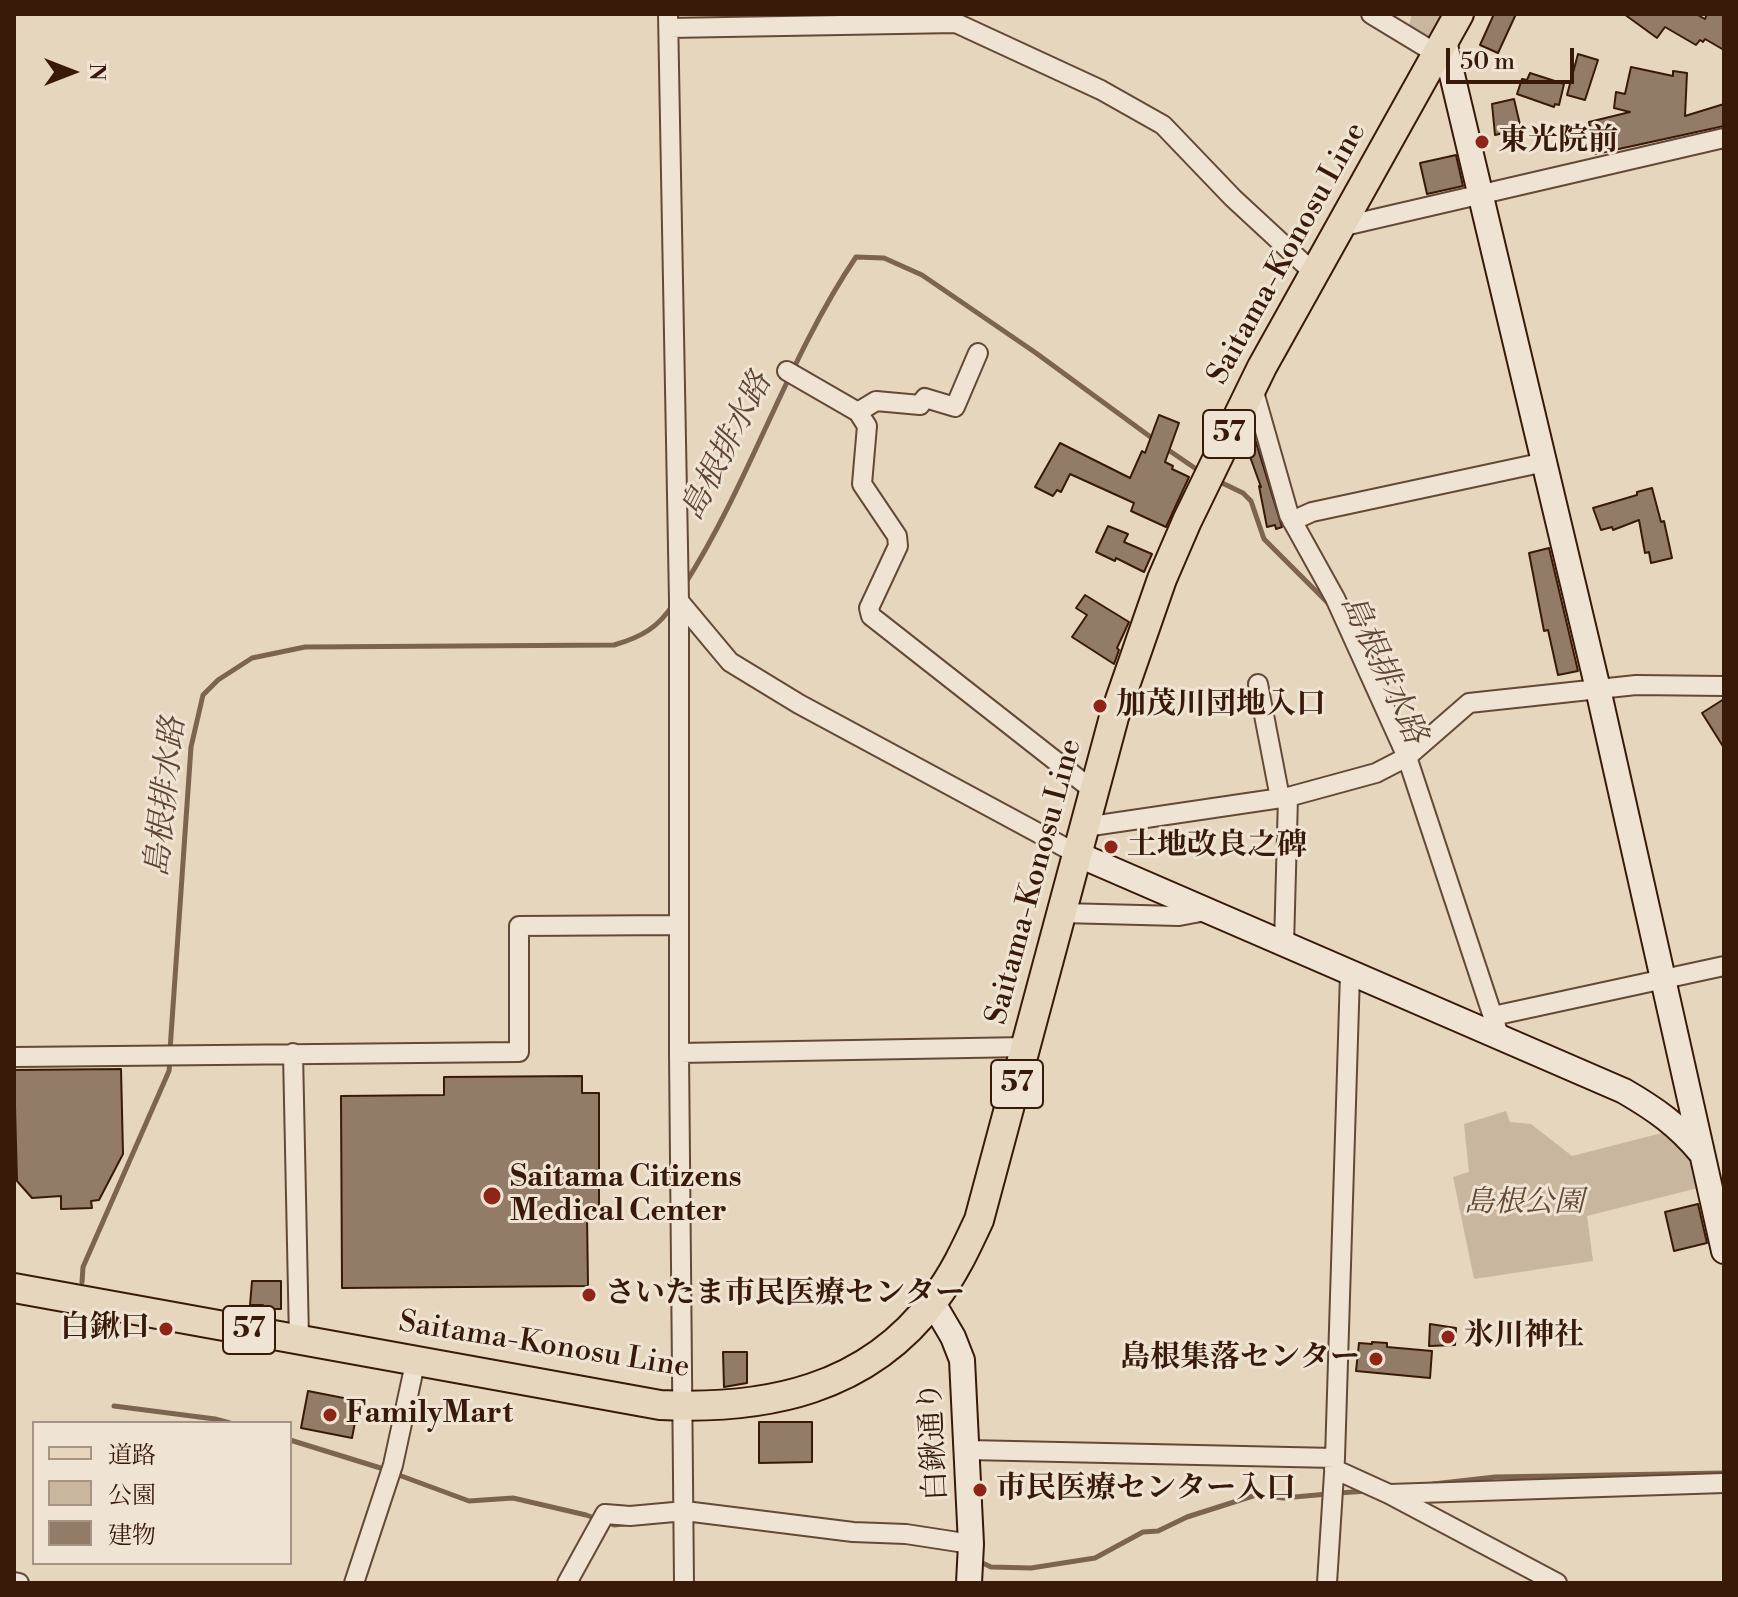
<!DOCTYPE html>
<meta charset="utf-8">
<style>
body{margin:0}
#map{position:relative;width:1738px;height:1597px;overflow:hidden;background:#e6d6bd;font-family:"Libre Bodoni","Noto Serif JP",serif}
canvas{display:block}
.frame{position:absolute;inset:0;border:16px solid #391a09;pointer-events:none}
.legend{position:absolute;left:32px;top:1421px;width:260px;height:144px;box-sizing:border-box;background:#efe4d4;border:2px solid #a69383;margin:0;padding:10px 14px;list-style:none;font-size:24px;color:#391a09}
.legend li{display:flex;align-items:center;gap:16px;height:40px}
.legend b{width:40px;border:2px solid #a69383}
.north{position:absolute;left:32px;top:32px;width:80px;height:80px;-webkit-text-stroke:6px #efe4d4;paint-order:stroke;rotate:90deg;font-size:22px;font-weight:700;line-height:32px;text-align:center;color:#391a09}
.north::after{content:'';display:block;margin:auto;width:28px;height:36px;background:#391a09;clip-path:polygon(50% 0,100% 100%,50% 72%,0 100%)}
.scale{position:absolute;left:1446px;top:48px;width:128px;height:36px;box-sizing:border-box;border:4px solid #391a09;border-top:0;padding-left:10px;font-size:24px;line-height:28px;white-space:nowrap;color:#391a09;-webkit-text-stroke:6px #efe4d4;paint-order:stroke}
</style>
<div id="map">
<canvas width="1738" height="1597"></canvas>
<div class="frame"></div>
<ul class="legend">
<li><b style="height:10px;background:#e6d6bd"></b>道路</li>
<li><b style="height:22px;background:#c9b69e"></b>公園</li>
<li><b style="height:22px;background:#937c67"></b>建物</li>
</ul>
<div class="north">N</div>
<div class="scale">50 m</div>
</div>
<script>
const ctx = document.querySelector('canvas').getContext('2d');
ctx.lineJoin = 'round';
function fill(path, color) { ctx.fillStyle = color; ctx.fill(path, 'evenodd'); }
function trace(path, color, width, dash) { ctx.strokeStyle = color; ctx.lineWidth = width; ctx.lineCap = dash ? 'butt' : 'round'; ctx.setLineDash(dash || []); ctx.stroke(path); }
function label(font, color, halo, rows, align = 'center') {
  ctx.font = font + ' "Libre Bodoni","Noto Serif JP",serif'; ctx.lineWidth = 6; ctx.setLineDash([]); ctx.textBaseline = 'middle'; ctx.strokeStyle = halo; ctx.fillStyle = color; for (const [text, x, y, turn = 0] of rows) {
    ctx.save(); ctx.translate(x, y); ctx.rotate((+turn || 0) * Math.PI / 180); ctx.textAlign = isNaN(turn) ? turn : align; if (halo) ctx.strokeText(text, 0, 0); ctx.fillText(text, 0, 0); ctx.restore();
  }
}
const green = new Path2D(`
 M 1412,14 L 1441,14 L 1427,39 L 1408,29 Z
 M 1506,1111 L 1510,1122 L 1531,1124 L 1572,1156 L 1666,1132 C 1687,1150 1691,1162 1698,1188 L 1587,1216 L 1593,1261 L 1474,1279 L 1453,1177 L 1469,1172 L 1464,1124 Z`);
const stream = new Path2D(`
 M 1164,447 L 1202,473
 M 1218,481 L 1243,493 L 1251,501 L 1264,539 L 1328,603
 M 685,584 C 751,480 787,359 856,257 L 884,258 L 922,275 L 1036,353 L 1156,441
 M 170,1050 L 191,747 L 203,695 L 218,680 L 252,658 L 305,647 L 614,645 C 642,637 659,627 674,603
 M 82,1282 L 83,1267 L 169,1071 L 170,1060
 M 114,1406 L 215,1419 L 230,1423
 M 290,1440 L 387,1470
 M 396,1474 L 469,1501 L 513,1498 L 586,1515 L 614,1525 L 625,1524
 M 1433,1484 L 1495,1477 L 1724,1473
 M 1338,1493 L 1368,1491
 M 978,1561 L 991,1567 L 1031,1568 L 1095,1558 L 1143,1532 L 1158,1531 L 1187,1517 L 1256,1495 L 1283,1498 L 1328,1494`);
const building = new Path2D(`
 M 1494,14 L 1516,14 L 1498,53 L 1480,45 Z
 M 1624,14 L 1696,14 L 1705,19 L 1707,14 L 1724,14 L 1724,50 L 1705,39 L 1703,42 L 1700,40 L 1696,45 L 1665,27 L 1657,38 Z
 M 1578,54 L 1598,60 L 1585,100 L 1567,95 Z
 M 1631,67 L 1673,76 L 1673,71 L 1687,73 L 1685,116 L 1724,104 L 1724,126 L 1596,154 L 1589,122 L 1630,112 L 1614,108 L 1616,92 L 1625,94 Z
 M 1530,73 L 1564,84 L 1559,105 L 1555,104 L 1554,107 L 1517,94 L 1522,79 L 1527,80 Z
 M 1514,99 L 1521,129 L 1495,135 L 1492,104 Z
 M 1456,155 L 1463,186 L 1427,194 L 1420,163 Z
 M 1159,415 L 1179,423 L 1165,462 L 1173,466 L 1172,469 L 1189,477 L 1166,527 L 1131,511 L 1134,503 L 1070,474 L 1061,492 L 1057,490 L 1053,496 L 1035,487 L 1060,443 L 1130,478 L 1142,451 L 1145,453 Z
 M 1255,439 L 1282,527 L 1276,529 L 1275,525 L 1267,527 L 1259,486 L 1261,487 L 1245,443 Z
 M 1652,488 L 1661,522 L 1664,521 L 1672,558 L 1651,563 L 1649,552 L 1645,553 L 1639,520 L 1613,530 L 1612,527 L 1601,530 L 1593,508 L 1637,495 L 1637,492 Z
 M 1108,526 L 1128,534 L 1124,542 L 1152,554 L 1144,572 L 1116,558 L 1115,561 L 1096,552 Z
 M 1549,548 L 1578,671 L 1558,675 L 1548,630 L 1544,631 L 1529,553 Z
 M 1085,595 L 1129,622 L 1117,648 L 1119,650 L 1114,664 L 1072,637 L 1087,615 L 1076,608 Z
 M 1724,699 L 1724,748 L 1702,713 Z
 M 121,1069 L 123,1154 L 99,1200 L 91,1201 L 92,1208 L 61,1209 L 61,1196 L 32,1198 L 17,1181 L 14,1070 Z
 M 582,1076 L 582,1093 L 599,1093 L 599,1213 L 587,1214 L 588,1286 L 342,1288 L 341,1096 L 444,1095 L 444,1077 Z
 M 1698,1204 L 1707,1243 L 1674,1251 L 1665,1212 Z
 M 252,1281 L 281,1281 L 281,1309 L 263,1309 L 263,1305 L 250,1305 Z
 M 1430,1324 L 1456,1328 L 1455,1345 L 1429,1346 Z
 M 1372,1342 L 1387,1343 L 1387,1347 L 1432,1351 L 1430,1378 L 1356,1371 L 1359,1343 L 1372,1344 Z
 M 723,1352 L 747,1352 L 747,1383 L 724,1387 Z
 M 308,1391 L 359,1401 L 352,1438 L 301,1428 Z
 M 759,1422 L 812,1422 L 812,1462 L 759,1463 Z`);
const street = new Path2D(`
 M 668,14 L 679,601 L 679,1053 L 684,1583
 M 1371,14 L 1437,54
 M 669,28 L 956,23 L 1101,90 L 1163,125 L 1233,198 L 1314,273
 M 1340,227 L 1724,138
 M 787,371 L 858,412 L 867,426 L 862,484 L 897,536 L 898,546 L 869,608 L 871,616 L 1094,791
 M 1252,385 L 1289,515 L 1335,598 L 1407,757 L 1500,1038
 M 858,412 L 876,401 L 920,405 L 925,398 L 955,407 L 978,353
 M 1292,521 L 1312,512 L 1545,462
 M 679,601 L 730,662 L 799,704 L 1079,855
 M 1258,684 L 1280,798
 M 1085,827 L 1288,797 L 1376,773 L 1407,757 L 1469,703 L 1636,685 L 1724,686
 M 1062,913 L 1179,916 L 1206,911
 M 1284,945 L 1288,797
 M 1493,1016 L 1724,966
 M 293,1053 L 299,1339
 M 679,1053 L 1026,1047
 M 14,1057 L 519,1052 L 519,926 L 679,925
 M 968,1450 L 1335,1458
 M 1334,1469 L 1389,1494 L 1557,1583
 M 1389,1494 L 1724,1483
 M 14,1582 L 19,1583
 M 354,1583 L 393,1465 L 416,1359
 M 567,1583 L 605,1514 L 630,1516 L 685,1511 L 853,1532 L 906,1534 L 971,1544
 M 1327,1583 L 1335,1458 L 1350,974`);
const secondary = new Path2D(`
 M 1444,41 L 1598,689 L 1724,1251
 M 1079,855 L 1624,1091 C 1655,1109 1678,1125 1701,1153
 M 933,1303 L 953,1337 L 962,1360 L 971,1544 L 969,1583`);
const primary = new Path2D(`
 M 14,1288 L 660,1405 C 766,1410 867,1390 934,1300 C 953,1276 966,1248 979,1220 L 1114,717 L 1162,579 L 1187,521 L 1262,367 L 1459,14`);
const markers = [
 [1482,142,8,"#8f2418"],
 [1100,706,8,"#8f2418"],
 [1111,847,8,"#8f2418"],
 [492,1196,10,"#8f2418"],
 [589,1295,8,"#8f2418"],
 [166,1329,8,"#8f2418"],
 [1448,1337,8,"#8f2418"],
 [1376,1359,8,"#8f2418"],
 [330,1415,8,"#8f2418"],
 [980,1490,8,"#8f2418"]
];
const shields = [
 [1229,434,52],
 [1017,1084,52],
 [249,1330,52]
];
const shieldNames = [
 ["57",1229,434],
 ["57",1017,1084],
 ["57",249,1330]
];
const poiNames = [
 ["東光院前",1498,142],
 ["加茂川団地入口",1116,706],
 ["土地改良之碑",1127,847],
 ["Saitama Citizens",510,1179],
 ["Medical Center",510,1213],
 ["さいたま市民医療センター",605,1295],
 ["白鍬口",150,1329,"right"],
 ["氷川神社",1464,1337],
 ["島根集落センター",1360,1359,"right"],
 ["FamilyMart",346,1415],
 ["市民医療センター入口",996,1490]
];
const streetNames = [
 ["Saitama-Konosu Line",1288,254,-61],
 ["Saitama-Konosu Line",1035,882,-75],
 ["Saitama-Konosu Line",544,1346,9],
 ["白鍬通り",935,1441,-93]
];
const parkNames = [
 ["島根公園",1524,1204]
];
const waterNames = [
 ["島根排水路",728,447,-63],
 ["島根排水路",1382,670,65],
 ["島根排水路",167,797,-84]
];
fill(green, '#c9b69e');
trace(stream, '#7d6450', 5);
fill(building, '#937c67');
trace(building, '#391a09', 2);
trace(street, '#644936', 22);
trace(secondary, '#391a09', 28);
trace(primary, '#391a09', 32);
trace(street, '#efe4d4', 18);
trace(secondary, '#efe4d4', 24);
trace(primary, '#e6d6bd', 28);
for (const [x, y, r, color] of markers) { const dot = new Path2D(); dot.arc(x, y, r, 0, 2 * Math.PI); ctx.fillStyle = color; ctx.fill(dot); trace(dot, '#efe4d4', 3); }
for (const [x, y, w] of shields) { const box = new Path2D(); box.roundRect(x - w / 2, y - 24, w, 48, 6); ctx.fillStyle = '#efe4d4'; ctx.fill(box); trace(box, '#391a09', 2); }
label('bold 28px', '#391a09', null, shieldNames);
label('bold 30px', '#391a09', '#efe4d4', poiNames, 'left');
label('30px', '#391a09', '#efe4d4', streetNames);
label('italic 30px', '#644936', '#efe4d4', parkNames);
label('italic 32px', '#614533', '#efe4d4', waterNames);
</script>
